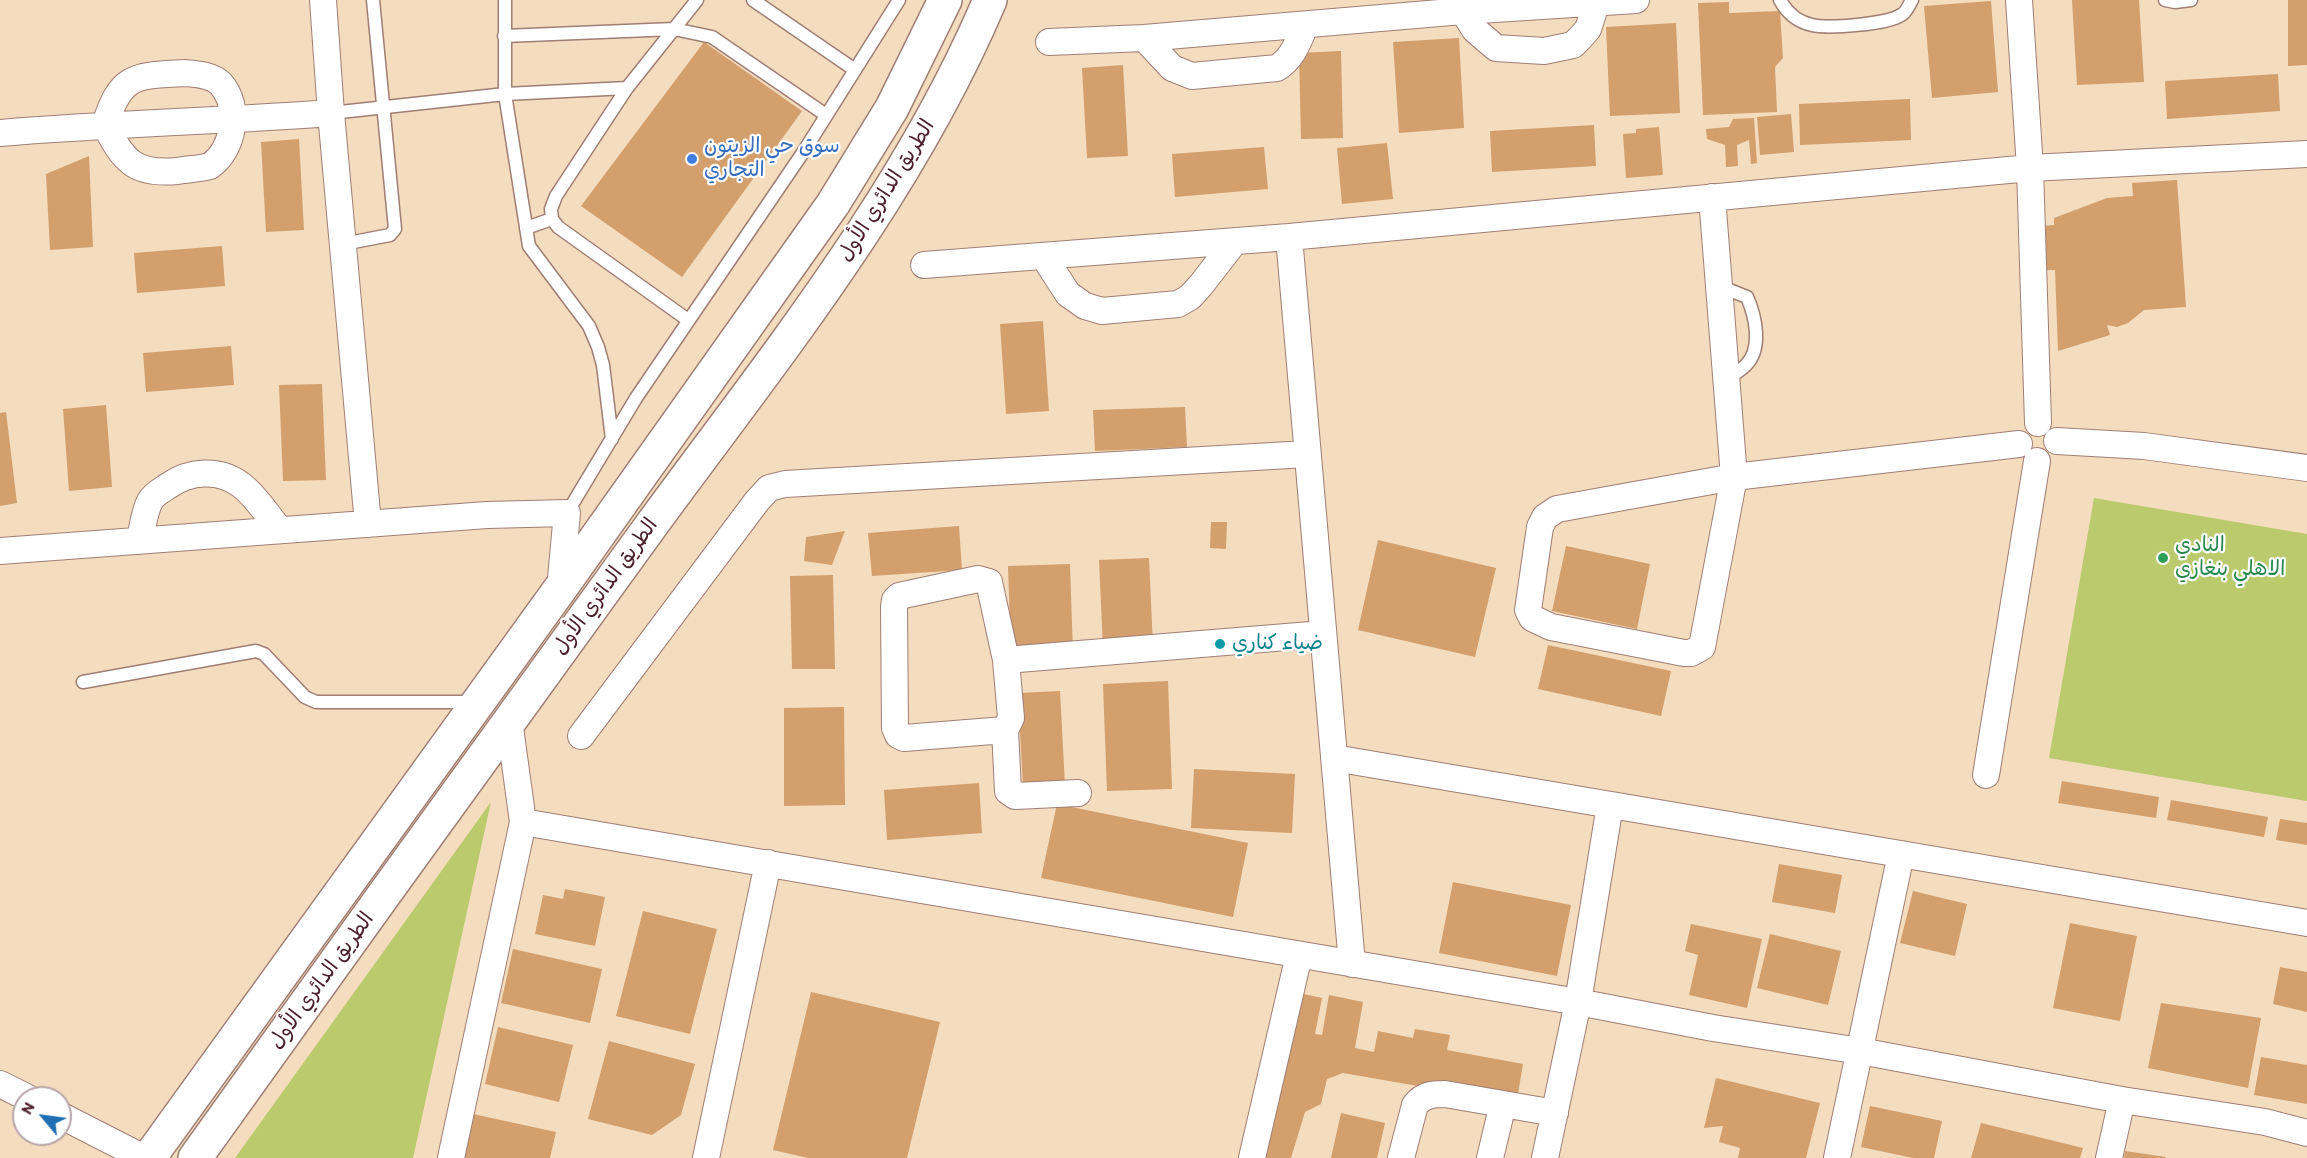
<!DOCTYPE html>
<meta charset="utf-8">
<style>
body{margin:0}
#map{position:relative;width:2307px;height:1158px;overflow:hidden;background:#f4dcbe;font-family:Itim,sans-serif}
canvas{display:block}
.north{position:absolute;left:12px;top:1086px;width:60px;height:60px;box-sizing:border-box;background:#fff;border:2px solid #b7a5aa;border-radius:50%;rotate:299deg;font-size:16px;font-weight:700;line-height:24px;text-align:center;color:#4a1f2b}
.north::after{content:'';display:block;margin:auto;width:21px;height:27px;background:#1f6fb2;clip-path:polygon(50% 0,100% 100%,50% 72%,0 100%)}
</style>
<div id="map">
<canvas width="2307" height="1158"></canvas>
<div class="north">N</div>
</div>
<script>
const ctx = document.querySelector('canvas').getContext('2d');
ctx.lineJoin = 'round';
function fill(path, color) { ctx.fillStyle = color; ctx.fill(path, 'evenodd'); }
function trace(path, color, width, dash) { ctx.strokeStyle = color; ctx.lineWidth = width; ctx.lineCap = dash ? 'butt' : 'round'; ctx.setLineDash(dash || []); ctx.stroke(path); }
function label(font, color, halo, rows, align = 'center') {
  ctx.font = font + ' Itim,"Playpen Sans Arabic",sans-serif'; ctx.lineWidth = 4.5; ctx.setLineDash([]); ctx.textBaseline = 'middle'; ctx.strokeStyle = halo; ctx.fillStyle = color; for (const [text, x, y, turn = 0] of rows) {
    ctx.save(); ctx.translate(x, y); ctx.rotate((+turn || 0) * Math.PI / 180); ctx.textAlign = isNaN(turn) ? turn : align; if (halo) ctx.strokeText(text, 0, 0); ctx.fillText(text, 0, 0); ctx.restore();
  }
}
const green = new Path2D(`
 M 2094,498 L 2307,534 L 2307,801 L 2049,758 Z
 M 491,802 L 413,1158 L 235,1158 Z`);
const building = new Path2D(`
 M 2072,0 L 2139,0 L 2144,82 L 2077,85 Z
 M 2288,0 L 2307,0 L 2307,65 L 2288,66 Z
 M 1991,1 L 1998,92 L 1932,98 L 1924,6 Z
 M 1729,2 L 1729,13 L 1780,11 L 1783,58 L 1775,67 L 1777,112 L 1703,115 L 1698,3 Z
 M 1676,23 L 1680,113 L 1610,116 L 1606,27 Z
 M 1459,38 L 1464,128 L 1399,133 L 1393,42 Z
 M 704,42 L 802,111 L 682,277 L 581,206 Z
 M 1341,51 L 1343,138 L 1301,139 L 1299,53 Z
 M 1123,65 L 1128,156 L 1087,158 L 1082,68 Z
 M 2278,74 L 2280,111 L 2167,119 L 2165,81 Z
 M 1910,99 L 1911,140 L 1800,145 L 1799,104 Z
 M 1791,114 L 1794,152 L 1760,155 L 1757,117 Z
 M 1754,118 L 1757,163 L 1751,164 L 1749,140 L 1737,145 L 1738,166 L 1726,167 L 1725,145 L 1707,139 L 1706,129 L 1729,127 L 1733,119 Z
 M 1594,125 L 1596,166 L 1492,172 L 1490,131 Z
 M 1659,127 L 1663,175 L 1626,178 L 1623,134 L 1636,133 L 1636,129 Z
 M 299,139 L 304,230 L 266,232 L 261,142 Z
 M 1387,143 L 1393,199 L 1342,204 L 1337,148 Z
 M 1264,147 L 1268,189 L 1175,197 L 1172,154 Z
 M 89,156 L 93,247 L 50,250 L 46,174 Z
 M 2177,180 L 2186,307 L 2144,310 L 2128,323 L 2117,327 L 2107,325 L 2110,335 L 2058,351 L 2055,270 L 2044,270 L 2042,226 L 2054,225 L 2054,218 L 2107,198 L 2133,196 L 2132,183 Z
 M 222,246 L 225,286 L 137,293 L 134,253 Z
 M 1043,321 L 1049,411 L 1006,414 L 1000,324 Z
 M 231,346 L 234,385 L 146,392 L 143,353 Z
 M 322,384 L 326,480 L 283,481 L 279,385 Z
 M 106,405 L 112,487 L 69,491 L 63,409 Z
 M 1185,407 L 1187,447 L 1095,451 L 1093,410 Z
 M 6,412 L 17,503 L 0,506 L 0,413 Z
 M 1211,522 L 1227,522 L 1226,549 L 1210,548 Z
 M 959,526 L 962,570 L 872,576 L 868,533 Z
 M 845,531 L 832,565 L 804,561 L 806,537 Z
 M 1378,540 L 1496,568 L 1475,657 L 1358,630 Z
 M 1566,546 L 1650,564 L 1637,629 L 1552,611 Z
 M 1149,558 L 1153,646 L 1103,648 L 1099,560 Z
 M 1070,564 L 1073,654 L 1011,656 L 1008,566 Z
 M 833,575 L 835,669 L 792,669 L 790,576 Z
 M 1548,645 L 1671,671 L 1661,716 L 1538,689 Z
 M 1168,681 L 1172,789 L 1107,791 L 1103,684 Z
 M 1060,691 L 1065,785 L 1023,787 L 1018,693 Z
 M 844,707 L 845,805 L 784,806 L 784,708 Z
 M 1194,769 L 1295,774 L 1292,833 L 1191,828 Z
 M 2062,781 L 2159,797 L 2156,818 L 2058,803 Z
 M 979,783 L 982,833 L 887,840 L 884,790 Z
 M 2171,800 L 2268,817 L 2264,837 L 2167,820 Z
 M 1057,804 L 1248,843 L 1233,917 L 1041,878 Z
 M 2280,819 L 2307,823 L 2307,845 L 2276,840 Z
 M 1779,864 L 1842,875 L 1835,913 L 1772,902 Z
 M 1453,882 L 1571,905 L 1557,976 L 1439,953 Z
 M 565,889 L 605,897 L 595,946 L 535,934 L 543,895 L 563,899 Z
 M 1913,891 L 1967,904 L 1955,956 L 1900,943 Z
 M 643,911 L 717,929 L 690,1034 L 616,1016 Z
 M 2070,923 L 2137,936 L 2120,1021 L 2053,1008 Z
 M 1691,924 L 1762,939 L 1747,1008 L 1689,995 L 1698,955 L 1685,951 Z
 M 1770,934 L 1841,951 L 1828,1005 L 1757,988 Z
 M 513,949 L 602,969 L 590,1023 L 501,1003 Z
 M 2280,967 L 2307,972 L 2307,1012 L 2273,1004 Z
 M 811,992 L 940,1022 L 907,1158 L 808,1158 L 773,1150 Z
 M 1294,992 L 1322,998 L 1315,1034 L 1322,1035 L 1329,995 L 1363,1002 L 1355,1048 L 1374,1052 L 1378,1031 L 1413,1038 L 1415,1029 L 1450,1035 L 1447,1050 L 1523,1064 L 1518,1094 L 1498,1100 L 1343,1073 L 1327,1079 L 1321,1104 L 1305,1112 L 1291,1158 L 1261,1158 Z
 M 2161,1003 L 2261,1018 L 2248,1088 L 2148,1068 Z
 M 498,1027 L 573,1045 L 559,1102 L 485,1084 Z
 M 609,1041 L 695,1064 L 681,1115 L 652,1135 L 588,1119 Z
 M 2261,1057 L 2307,1065 L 2307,1104 L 2254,1095 Z
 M 1716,1078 L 1820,1103 L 1806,1158 L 1738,1158 L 1740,1148 L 1719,1142 L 1723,1126 L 1704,1128 Z
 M 1870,1106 L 1942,1121 L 1934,1158 L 1913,1158 L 1861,1147 Z
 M 1341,1113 L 1385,1123 L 1377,1158 L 1331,1158 Z
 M 473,1114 L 556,1132 L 550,1158 L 464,1158 Z
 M 1981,1123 L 2083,1148 L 2080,1158 L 1971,1158 Z
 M 2125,1151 L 2166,1157 L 2165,1158 L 2124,1158 Z`);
const service = new Path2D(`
 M 505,0 L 505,94 L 529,246 L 589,326 L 598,347 L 603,365 L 612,439
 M 753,0 L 855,70
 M 1780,0 C 1787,13 1798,22 1812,25 C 1828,29 1888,24 1901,15 C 1906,13 1909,5 1912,0
 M 2165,0 L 2175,2 L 2191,0
 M 504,36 L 674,29 L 712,37 L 826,115
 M 331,113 L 505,94 L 627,88
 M 526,228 L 552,219
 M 343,244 L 390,235 L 395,229 L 373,0
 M 1719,286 L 1747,297 C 1755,315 1763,348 1746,365 C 1741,370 1733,375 1727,380
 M 688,320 L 558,227 L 552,219 L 551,209 L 556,196 L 627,88 L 697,0
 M 567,513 L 636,398 L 804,151 L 899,0
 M 83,682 L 256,651 L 264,654 L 305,697 L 316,702 L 474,702`);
const minor = new Path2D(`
 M 323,0 L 331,113 L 368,524
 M 1467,0 L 1463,11 L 1475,30 L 1496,48 L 1544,51 L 1573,45 L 1580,38 L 1588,29 L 1596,4 L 1594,0
 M 2019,0 L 2030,168 L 2038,423
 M 1144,38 L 1172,68 L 1192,76 L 1277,68 C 1293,58 1298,42 1305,26
 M 1049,42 L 1144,38 L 1463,11 L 1636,0
 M 185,73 C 197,74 212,75 221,84 C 241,107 234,149 210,166 C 199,169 188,169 177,171 C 134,175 124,161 105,125 C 121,73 136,76 185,73 Z
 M 0,133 C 110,124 221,121 331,113
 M 1712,197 L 1734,477 L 1702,647 L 1691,653 L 1684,653 L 1551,627 L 1532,618 L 1528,610 L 1540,527 L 1545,517 L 1557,509 L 1734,477 L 2019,444
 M 1289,237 L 1352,964
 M 1044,257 L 1068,294 L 1085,306 L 1102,311 L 1178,304 L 1190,297 L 1201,285 L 1235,241
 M 924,265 L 1289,237 L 2030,168 L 2307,154
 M 2057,441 L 2144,446 L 2307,468
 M 139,541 C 143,528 144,512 150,501 C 154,494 162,490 168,486 C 189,471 219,468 241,485 C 256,496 268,516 280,530
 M 0,551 L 487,515 L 567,513 L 560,589
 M 1006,660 L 1323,634
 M 509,720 L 523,822
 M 1005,730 L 904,738 L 898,735 L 895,728 L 894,607 L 895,600 L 899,596 L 978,579 L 989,582 L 1006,660 L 1011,718 L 1005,730 L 1008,791 L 1015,796 L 1078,793
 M 581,736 L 757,501 L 769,488 L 785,484 L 1307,454
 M 1334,758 L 2307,923
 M 1986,775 L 2037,461
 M 0,1084 L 28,1098
 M 60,1115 L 144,1158
 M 451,1158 L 523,822 L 1578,1002 L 1713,1028 L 1860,1051 L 2122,1100 L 2265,1122 L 2307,1133
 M 706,1158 L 768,863
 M 1252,1158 L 1299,955
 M 1401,1158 L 1415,1105 C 1423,1095 1432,1094 1445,1094 L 1555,1113
 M 1490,1158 L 1503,1104
 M 1545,1158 L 1578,1002 L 1610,805
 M 1837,1158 L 1901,854
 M 2109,1158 L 2122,1100`);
const primary = new Path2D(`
 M 149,1158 L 560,589 L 833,204 L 892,108 L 945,0
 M 195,1158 C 346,947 497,737 650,527 C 773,359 908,194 990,0`);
const markers = [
 [692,159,6,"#3f7fe0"],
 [2163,558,6,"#2e9e5b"],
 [1220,644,6,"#0f9aa8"]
];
const shopNames = [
 ["سوق حي الزيتون",704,147],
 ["التجاري",704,171]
];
const streetNames = [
 ["الطريق الدائري الأول",887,191,-58],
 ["الطريق الدائري الأول",606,587,-54],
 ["الطريق الدائري الأول",322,981,-54]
];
const leisureNames = [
 ["النادي",2175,546],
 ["الاهلي بنغازي",2175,570]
];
const cultureNames = [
 ["ضياء كناري",1232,644]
];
fill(green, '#bbca6c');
fill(building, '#d29f6d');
trace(service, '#9f7e74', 15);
trace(minor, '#9f7e74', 28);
trace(primary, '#9f7e74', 36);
trace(service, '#fff', 12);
trace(minor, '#fff', 26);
trace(primary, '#fff', 33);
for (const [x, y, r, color] of markers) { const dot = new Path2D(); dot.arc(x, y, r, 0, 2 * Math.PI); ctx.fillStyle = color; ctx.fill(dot); trace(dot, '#fff', 2); }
label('21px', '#366cbe', '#fff', shopNames, 'left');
label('21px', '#4a1f2b', '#fff', streetNames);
label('21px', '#27864d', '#fff', leisureNames, 'left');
label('21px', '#0d838f', '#fff', cultureNames, 'left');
</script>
